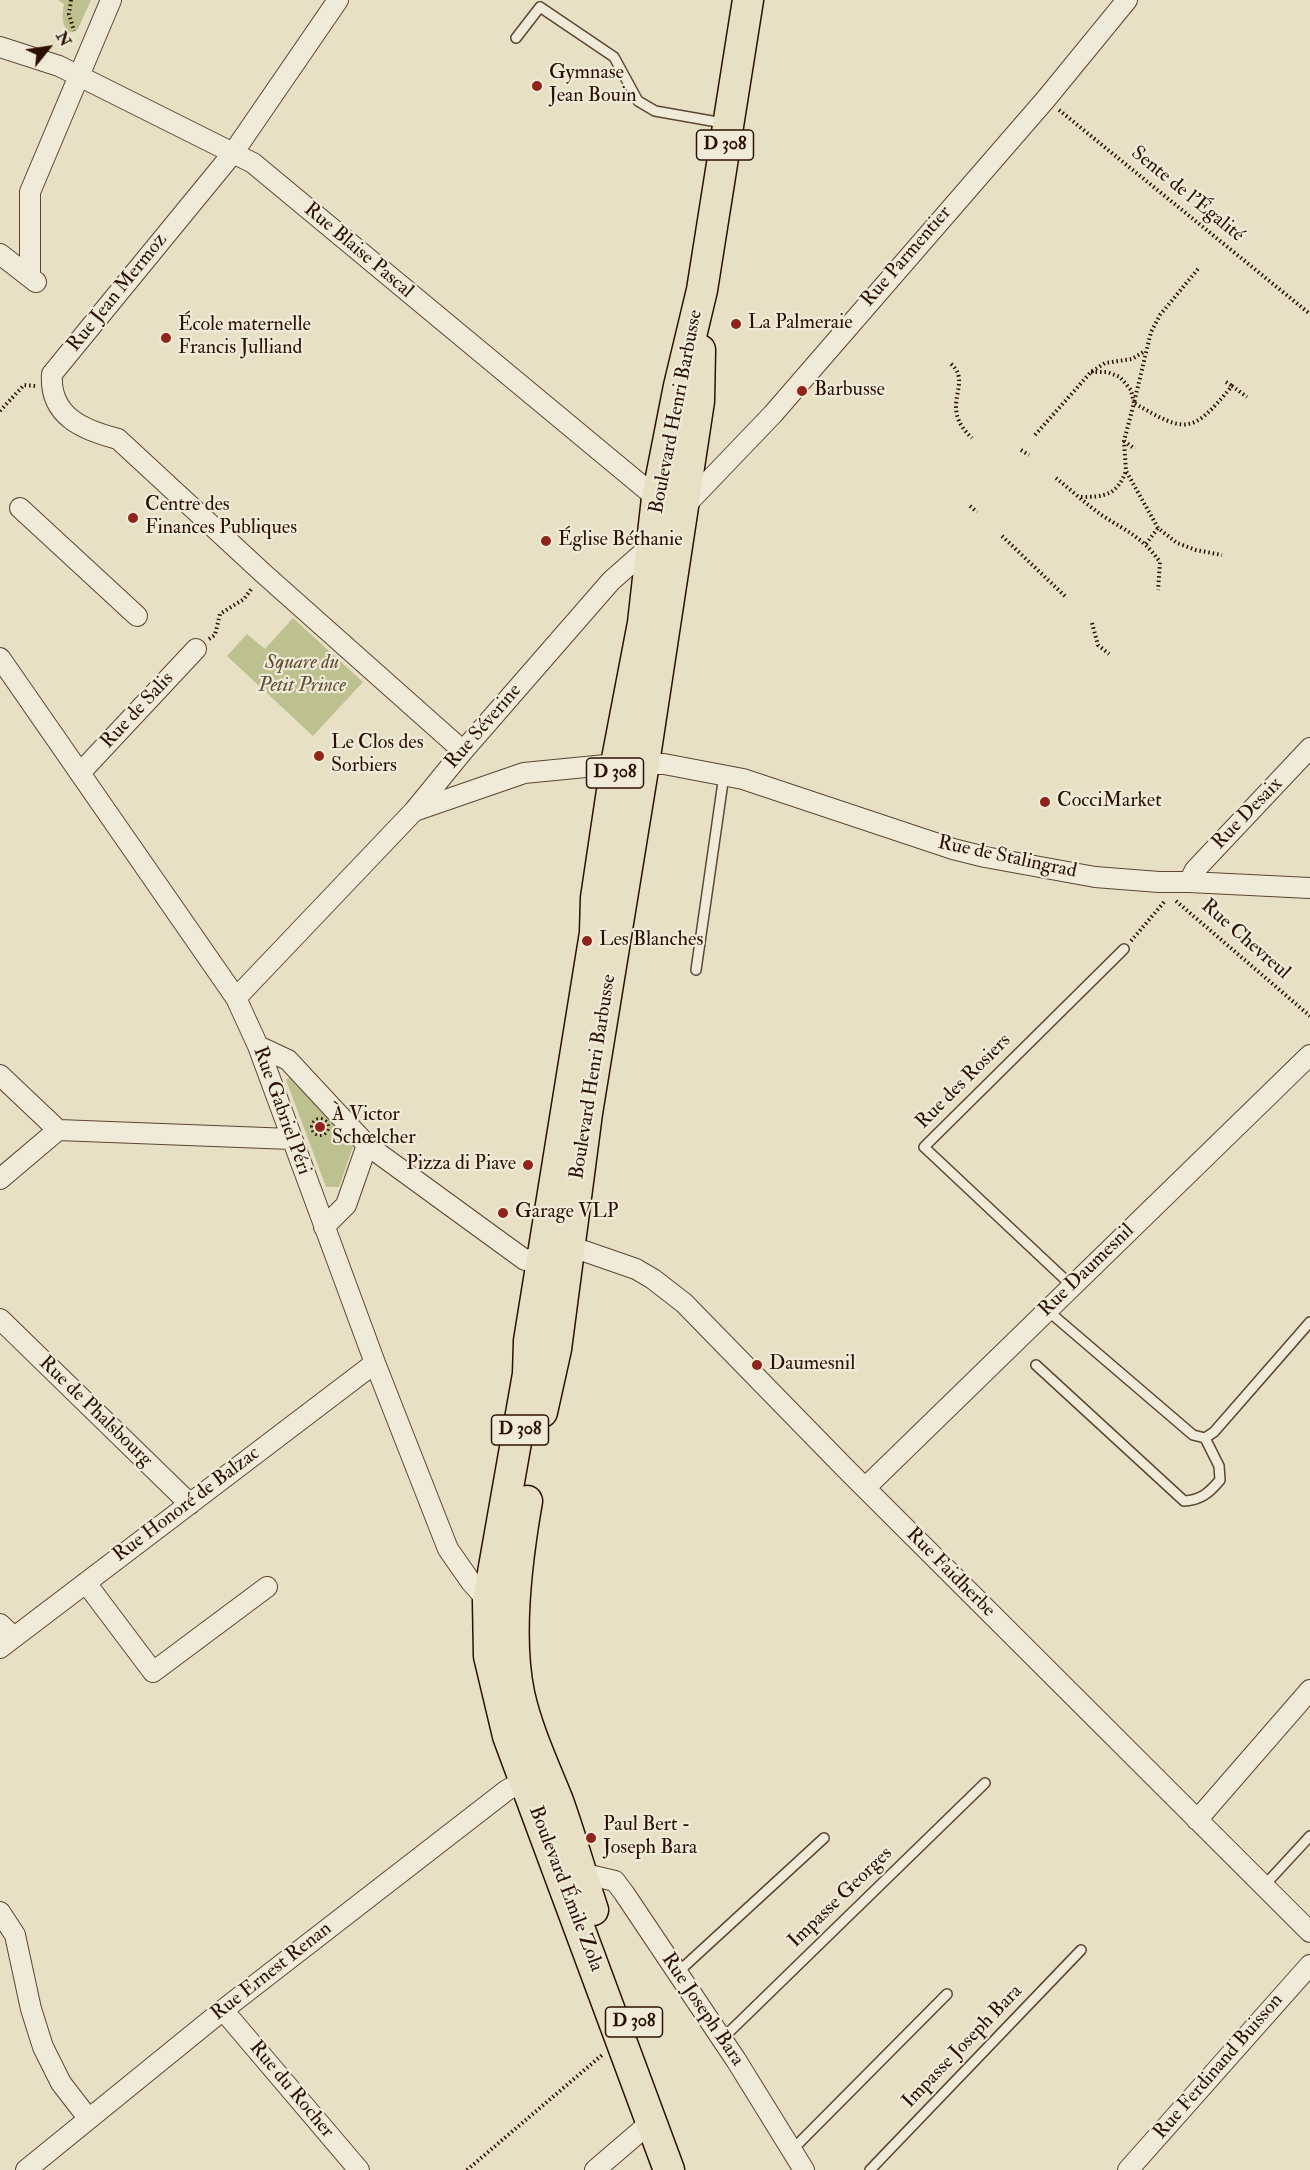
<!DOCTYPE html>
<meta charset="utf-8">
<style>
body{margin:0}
#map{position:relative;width:1310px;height:2170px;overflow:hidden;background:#e8e0c4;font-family:"IM FELL Double Pica",serif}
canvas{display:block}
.north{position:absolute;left:18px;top:18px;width:60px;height:60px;-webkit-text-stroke:4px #f0ebd9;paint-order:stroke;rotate:60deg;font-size:16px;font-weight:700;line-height:24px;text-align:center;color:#2d1100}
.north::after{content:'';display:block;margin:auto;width:21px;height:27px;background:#2d1100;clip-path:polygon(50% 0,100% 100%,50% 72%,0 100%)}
</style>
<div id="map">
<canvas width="1310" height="2170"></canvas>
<div class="north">N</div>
</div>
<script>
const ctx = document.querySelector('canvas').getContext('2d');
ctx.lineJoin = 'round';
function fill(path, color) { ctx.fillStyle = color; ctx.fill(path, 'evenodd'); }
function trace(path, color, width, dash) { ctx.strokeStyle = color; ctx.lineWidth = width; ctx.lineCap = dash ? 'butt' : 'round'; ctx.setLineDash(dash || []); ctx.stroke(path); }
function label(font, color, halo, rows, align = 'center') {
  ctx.font = font + ' "IM FELL Double Pica",serif'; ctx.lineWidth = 4.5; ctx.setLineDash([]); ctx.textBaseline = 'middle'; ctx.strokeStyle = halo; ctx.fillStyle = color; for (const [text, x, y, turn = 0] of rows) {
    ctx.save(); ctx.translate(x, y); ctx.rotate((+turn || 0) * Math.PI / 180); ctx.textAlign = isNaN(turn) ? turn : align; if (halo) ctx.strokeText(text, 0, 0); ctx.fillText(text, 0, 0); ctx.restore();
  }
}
const green = new Path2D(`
 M 58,0 L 91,0 L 78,29 L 69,33 C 61,24 62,16 64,4 Z
 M 293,618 L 363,682 L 313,736 L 227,656 L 247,634 L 265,649 Z
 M 291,1075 L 354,1144 L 339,1187 L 326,1187 L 286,1080 Z`);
const path = new Path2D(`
 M 71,0 L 69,14 L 74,31
 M 1059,110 L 1310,314
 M 1198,269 L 1160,315 L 1151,332 L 1134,403 C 1187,434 1192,434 1232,386 L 1247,397
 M 951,364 C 974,384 937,406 972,438
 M 1091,372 L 1107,372 L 1120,377 L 1131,390 L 1134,403 L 1124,441 L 1126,471 L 1158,528 L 1177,543 L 1196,550 L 1222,555
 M 1226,382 L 1232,386
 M 0,411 L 24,385 L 35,386
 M 1035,435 L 1091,372 L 1105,363 L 1132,359 L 1145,351
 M 1124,441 L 1135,449
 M 1021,450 L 1029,455
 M 1056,478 C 1071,490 1087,505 1103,516 C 1128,532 1142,537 1160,562 L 1158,590
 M 1081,497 C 1105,497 1117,495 1126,471
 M 970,506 L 977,512
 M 1002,536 L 1067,598
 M 1146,544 L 1158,528
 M 1092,623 L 1098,645 L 1109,654
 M 209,639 L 215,635 L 220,614 L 244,599 L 252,588
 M 1176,901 L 1310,1016
 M 1131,941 L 1165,901
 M312 1127a8 8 0 1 1 16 0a8 8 0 1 1-16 0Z
 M 467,2170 L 602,2055`);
const lane = new Path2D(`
 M 516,38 L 540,7 L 614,57 L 638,101 L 655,111 L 723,123
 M 696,970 L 724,775
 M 1072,1286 L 924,1147 L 1124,949
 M 1047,1310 L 1193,1435 L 1205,1438 L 1214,1432 L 1310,1322
 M 1036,1365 L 1184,1501 C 1201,1500 1209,1493 1220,1480 L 1219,1466 L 1205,1438
 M 1263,1887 L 1310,1836
 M 677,1973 L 824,1838
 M 722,2039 L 985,1783
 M 792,2150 L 947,1994
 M 870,2170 L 1081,1950`);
const street = new Path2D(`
 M 338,0 L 233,153 L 52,374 C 49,416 83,430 118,439 L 264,574 L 463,751
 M 0,47 L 59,66 L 253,163 L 647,490 L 666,502
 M 0,254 L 36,282
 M 30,277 L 30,192 L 111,0
 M 20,508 L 137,616
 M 682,509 L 773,414 L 1046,99 L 1127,0
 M 0,658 L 236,998 L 258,1046 L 375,1363 L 448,1549 L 471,1582 L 488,1601 L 494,1604
 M 80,773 L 196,649
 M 414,811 L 524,773 L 616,764 L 664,764 L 743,779 L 953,849 L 985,857 L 1095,877 L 1159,882 L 1189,882 L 1310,888
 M 1189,882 L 1195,870 L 1310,748
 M 236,998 L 414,811 L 463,751 L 611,581 L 654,543
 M 258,1046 L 288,1060 L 367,1145 L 525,1260 L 568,1251 L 584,1251 L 636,1269 L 653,1279 L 684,1303 L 846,1469 L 1310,1932
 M 0,1075 L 58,1130
 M 0,1179 L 58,1130 L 291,1139
 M 324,1227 L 346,1205 L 367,1145
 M 0,1319 L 190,1504
 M 865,1488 L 1310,1055
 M 86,1583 L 153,1672 L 267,1587
 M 0,1624 L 14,1637
 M 0,1648 L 375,1363
 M 1197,1820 L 1310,1690
 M 573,1868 L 581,1873 L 615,1881 L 624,1893 L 736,2060 L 804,2170
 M 0,1912 L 15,1935 L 31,2009 L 43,2047 L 61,2083 L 88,2118
 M 223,2010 L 359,2170
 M 26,2170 L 223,2010 L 507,1790 L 534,1776
 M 595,2170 L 651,2122
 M 1128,2170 L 1310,1965`);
const primary = new Path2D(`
 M 542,1412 L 556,1349 L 587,1113 L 644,763 L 699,401 L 700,350
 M 527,1501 C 517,1558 507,1635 519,1693 C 527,1730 544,1766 558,1801 C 571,1837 581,1874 593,1910
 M 669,2170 L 508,1736 L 489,1656 L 488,1601 L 528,1374 L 529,1341 L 595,933 L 596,898 L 616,764 L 643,623 L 657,498 L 679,386 L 702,290 L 748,0`);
const markers = [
 [537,86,6,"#8f2418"],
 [736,324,6,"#8f2418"],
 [166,338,6,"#8f2418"],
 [802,391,6,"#8f2418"],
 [133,518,6,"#8f2418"],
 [546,541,6,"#8f2418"],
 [319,756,6,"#8f2418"],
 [1045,802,6,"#8f2418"],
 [587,941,6,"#8f2418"],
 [320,1127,6,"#8f2418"],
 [528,1165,6,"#8f2418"],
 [503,1213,6,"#8f2418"],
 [757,1365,6,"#8f2418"],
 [591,1838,6,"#8f2418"]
];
const shields = [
 [725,145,57],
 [615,773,57],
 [520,1430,57],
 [634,2022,57]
];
const shieldNames = [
 ["D 308",725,145],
 ["D 308",615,773],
 ["D 308",520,1430],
 ["D 308",634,2022]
];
const poiNames = [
 ["Gymnase",549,74],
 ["Jean Bouin",549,97],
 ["La Palmeraie",748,324],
 ["École maternelle",178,326],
 ["Francis Julliand",178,349],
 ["Barbusse",814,391],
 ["Centre des",145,506],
 ["Finances Publiques",145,529],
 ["Église Béthanie",558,541],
 ["Le Clos des",331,744],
 ["Sorbiers",331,767],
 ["CocciMarket",1057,802],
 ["Les Blanches",599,941],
 ["À Victor",332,1116],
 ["Schœlcher",332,1139],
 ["Pizza di Piave",516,1165,"right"],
 ["Garage VLP",515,1213],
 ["Daumesnil",769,1365],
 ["Paul Bert -",603,1826],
 ["Joseph Bara",603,1849]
];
const streetNames = [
 ["Sente de l'Égalité",1187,195,39],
 ["Rue Blaise Pascal",358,251,40],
 ["Rue Parmentier",907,257,-49],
 ["Rue Jean Mermoz",118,293,-51],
 ["Boulevard Henri Barbusse",677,412,-79],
 ["Rue de Salis",138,711,-47],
 ["Rue Séverine",484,727,-49],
 ["Rue Desaix",1248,814,-46],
 ["Rue de Stalingrad",1007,858,12],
 ["Rue Chevreul",1245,940,41],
 ["Boulevard Henri Barbusse",594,1077,-81],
 ["Rue des Rosiers",964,1082,-45],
 ["Rue Gabriel Péri",281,1111,70],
 ["Rue Daumesnil",1087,1271,-44],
 ["Rue de Phalsbourg",95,1412,44],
 ["Rue Honoré de Balzac",187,1505,-37],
 ["Rue Faidherbe",950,1573,45],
 ["Boulevard Émile Zola",565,1889,69],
 ["Impasse Georges",841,1898,-44],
 ["Rue Ernest Renan",272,1972,-38],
 ["Rue Joseph Bara",702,2010,56],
 ["Impasse Joseph Bara",963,2047,-46],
 ["Rue Ferdinand Buisson",1219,2067,-49],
 ["Rue du Rocher",291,2090,50]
];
const parkNames = [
 ["Square du",302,664],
 ["Petit Prince",302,687]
];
fill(green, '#bdc08f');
trace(lane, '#5c4531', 12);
trace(street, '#5c4531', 22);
trace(primary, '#2d1100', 33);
trace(path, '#2d1100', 4, [1.5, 3]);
trace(lane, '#f0ebd9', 9);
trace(street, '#f0ebd9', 20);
trace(primary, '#e8e0c4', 30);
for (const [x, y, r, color] of markers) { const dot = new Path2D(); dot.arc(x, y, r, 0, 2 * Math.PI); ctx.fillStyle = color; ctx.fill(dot); trace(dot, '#f0ebd9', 2); }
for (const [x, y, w] of shields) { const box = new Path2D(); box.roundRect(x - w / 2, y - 15, w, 30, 4.5); ctx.fillStyle = '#f0ebd9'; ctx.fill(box); trace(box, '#2d1100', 1.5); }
label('bold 18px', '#2d1100', null, shieldNames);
label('20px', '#2d1100', '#f0ebd9', poiNames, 'left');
label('20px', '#2d1100', '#f0ebd9', streetNames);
label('italic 20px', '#5f4e32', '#f0ebd9', parkNames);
</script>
